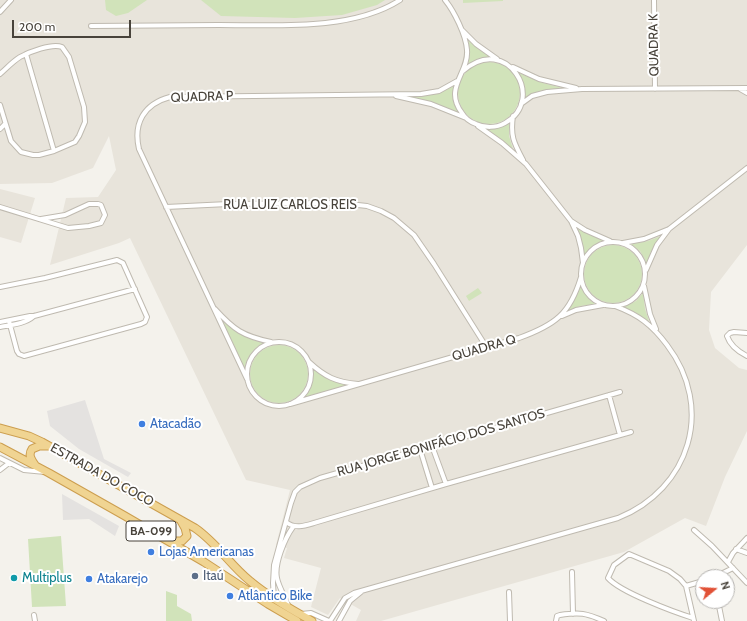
<!DOCTYPE html>
<meta charset="utf-8">
<style>
body{margin:0}
#map{position:relative;width:747px;height:621px;overflow:hidden;background:#f4f2ec;font-family:Cabin,sans-serif}
canvas{display:block}
.north{position:absolute;left:695px;top:569px;width:40px;height:40px;box-sizing:border-box;background:#fff;border:1px solid #b6b4b1;border-radius:50%;rotate:72deg;font-size:11px;font-weight:700;line-height:16px;text-align:center;color:#48433b}
.north::after{content:'';display:block;margin:auto;width:14px;height:18px;background:#e15136;clip-path:polygon(50% 0,100% 100%,50% 72%,0 100%)}
.scale{position:absolute;left:12px;top:20px;width:119px;height:18px;box-sizing:border-box;border:2px solid #48433b;border-top:0;padding-left:5px;font-size:12px;line-height:14px;white-space:nowrap;color:#48433b;-webkit-text-stroke:3px #fff;paint-order:stroke}
</style>
<div id="map">
<canvas width="747" height="621"></canvas>
<div class="north">N</div>
<div class="scale">200 m</div>
</div>
<script>
const ctx = document.querySelector('canvas').getContext('2d');
ctx.lineJoin = 'round';
function fill(path, color) { ctx.fillStyle = color; ctx.fill(path, 'evenodd'); }
function trace(path, color, width, dash) { ctx.strokeStyle = color; ctx.lineWidth = width; ctx.lineCap = dash ? 'butt' : 'round'; ctx.setLineDash(dash || []); ctx.stroke(path); }
function label(font, color, halo, rows, align = 'center') {
  ctx.font = font + ' Cabin,sans-serif'; ctx.lineWidth = 4; ctx.setLineDash([]); ctx.textBaseline = 'middle'; ctx.strokeStyle = halo; ctx.fillStyle = color; for (const [text, x, y, turn = 0] of rows) {
    ctx.save(); ctx.translate(x, y); ctx.rotate((+turn || 0) * Math.PI / 180); ctx.textAlign = isNaN(turn) ? turn : align; if (halo) ctx.strokeText(text, 0, 0); ctx.fillText(text, 0, 0); ctx.restore();
  }
}
const residential = new Path2D(`
 M 0,0 L 747,0 L 747,245 L 711,292 L 709,330 L 715,348 L 739,368 L 747,370 L 747,431 L 725,477 L 706,526 L 685,518 L 624,552 L 381,621 L 356,621 L 361,610 L 340,598 L 328,615 L 311,607 L 321,568 L 284,558 L 287,548 L 276,545 L 290,490 L 246,480 L 130,238 L 119,243 L 50,265 L 66,198 L 98,197 L 116,170 L 109,136 L 93,168 L 52,183 L 0,184 Z
 M 0,189 L 35,198 L 21,243 L 0,237 Z`);
const green = new Path2D(`
 M 105,0 L 147,0 L 128,13 L 116,16 L 106,10 Z
 M 201,0 L 385,0 L 377,5 L 342,15 L 295,18 L 221,16 Z
 M 463,0 L 503,0 L 503,1 L 463,3 Z
 M 468,39 L 491,57 L 479,59 L 468,64 L 470,53 Z
 M458 93a31 31 0 1 1 62 0a31 31 0 1 1-62 0Z
 M 519,73 L 543,83 L 566,89 L 539,91 L 524,98 L 524,86 Z
 M 454,86 L 453,100 L 458,113 L 435,103 L 406,96 L 437,94 Z
 M 509,122 L 509,136 L 513,149 L 487,129 Z
 M 576,228 L 590,235 L 603,240 L 592,247 L 584,256 L 582,243 Z
 M 661,236 L 651,252 L 647,263 L 640,251 L 631,244 L 648,241 Z
 M584 274a29 29 0 1 1 58 0a29 29 0 1 1-58 0Z
 M 581,286 L 587,297 L 595,304 L 580,306 L 567,311 L 574,300 Z
 M 478,288 L 482,293 L 469,301 L 466,296 Z
 M 643,293 L 645,309 L 649,321 L 636,313 L 624,307 L 636,301 Z
 M 221,320 C 234,331 248,340 264,343 C 253,348 246,358 244,371 Z
 M250 374a29 29 0 1 1 58 0a29 29 0 1 1-58 0Z
 M 313,369 L 327,379 L 347,385 L 303,398 C 311,390 314,380 313,369 Z
 M 61,536 L 66,606 L 32,607 L 28,539 Z
 M 166,591 L 177,595 L 177,606 L 191,614 L 192,621 L 166,621 Z`);
const parking = new Path2D(`
 M 85,400 L 104,459 L 131,473 L 128,477 L 79,449 L 50,426 L 47,411 Z
 M 62,494 L 119,526 L 115,536 L 89,519 L 63,520 Z`);
const minor = new Path2D(`
 M 445,0 C 454,11 466,35 467,50 C 469,73 443,88 462,113 C 465,118 470,122 476,124 C 485,128 496,128 505,123 C 547,100 507,32 463,71
 M 654,0 L 655,89
 M 0,12 L 11,0
 M 91,26 C 133,26 176,25 219,25 C 275,25 352,31 400,0
 M 462,30 L 476,44 L 497,59
 M 26,54 L 54,151
 M 513,67 L 539,79 L 576,88
 M 0,74 C 7,68 12,62 20,57 C 29,52 52,43 62,47 L 69,57 L 84,107 L 85,122 L 79,136 L 75,142 L 54,151 L 39,155 L 33,155 L 21,152 L 11,141 L 0,105
 M 740,89 L 747,93
 M 396,96 L 431,104 L 466,118
 M 521,104 L 532,96 L 547,92 L 582,89 L 747,88
 M 513,116 C 510,136 514,143 523,160
 M 478,126 L 502,143 L 526,164 L 571,221 L 578,236 L 581,248 L 583,263
 M 0,129 L 5,124
 M 0,207 L 68,228 L 89,226 L 101,223 L 105,215 L 101,205 L 98,204 L 89,204 L 65,215 L 41,219
 M 166,207 L 228,204 L 340,203 L 367,206 L 381,211 L 394,218 L 414,235 L 434,264 L 487,348
 M 571,221 L 585,230 L 610,241
 M581 274a32 32 0 1 1 64 0a32 32 0 1 1-64 0Z
 M 623,243 L 644,239 L 669,229 L 747,168
 M 646,270 L 657,245 L 669,229
 M 644,286 L 650,314 L 656,329
 M 0,287 L 45,278 L 117,260 L 123,263 L 147,317 L 145,322 L 141,324 L 24,356 L 19,354 L 17,351 L 9,321
 M 215,309 C 234,330 243,336 271,342
 M 562,316 L 576,310 L 603,305
 M 0,322 L 30,316 L 34,316 L 135,289
 M 0,327 C 11,325 25,324 34,316
 M 747,333 L 734,332 L 730,333 L 727,336 C 730,345 739,352 747,356
 M247 374a32 32 0 1 1 64 0a32 32 0 1 1-64 0Z
 M 309,362 C 325,377 336,382 358,384
 M 247,379 L 139,149 C 133,123 144,104 170,97 L 421,94 L 439,91 L 457,81
 M 609,395 L 620,435
 M 290,404 L 519,338 C 555,325 570,314 581,277
 M 432,446 L 446,484
 M 420,449 L 432,488
 M 0,458 L 24,470 L 45,472
 M 0,470 L 9,463
 M 286,522 C 295,529 304,526 314,523 L 446,484 L 631,432
 M 694,530 L 712,546 L 747,583
 M 736,549 L 747,553
 M 728,562 L 733,553 L 747,538
 M 572,572 L 573,614
 M 715,577 L 733,568
 M 686,586 L 703,581
 M 509,592 L 510,621
 M 274,599 L 273,583 L 274,565 L 291,503 L 295,492 L 300,487 L 320,478 L 620,392
 M 718,601 L 722,621
 M 289,608 C 286,598 279,588 277,578 C 274,564 285,538 293,527
 M 301,614 L 311,613 L 329,621
 M 34,615 L 35,621
 M 693,618 C 674,612 620,592 608,578 L 614,565 L 629,554 L 669,571 L 680,579 L 686,586 L 694,621
 M 330,621 L 345,598 L 354,593 L 618,518 C 690,489 715,408 667,345 C 652,325 639,315 615,306
 M 339,621 L 350,601 L 361,592
 M 556,621 L 557,616 L 560,615 C 580,612 586,613 604,621`);
const trunk = new Path2D(`
 M 0,428 L 29,436 L 42,442 L 195,528 C 217,543 230,565 250,581 C 269,597 290,609 312,621
 M 0,447 L 49,473 L 125,516 L 204,562 L 268,604 L 297,621
 M 35,465 C 31,459 28,455 32,449 L 39,446 L 48,446
 M 170,541 L 182,541 L 187,536 L 185,528 L 181,521`);
const markers = [
 [142,424,4,"#3f7fe0"],
 [151,552,4,"#3f7fe0"],
 [195,576,4,"#5c6f8a"],
 [14,578,4,"#0f9aa8"],
 [89,579,4,"#3f7fe0"],
 [230,596,4,"#3f7fe0"]
];
const shields = [
 [151,531,50]
];
const shieldNames = [
 ["BA-099",151,531]
];
const streetNames = [
 ["QUADRA K",654,45,-91],
 ["QUADRA P",202,97,-2],
 ["RUA LUIZ CARLOS REIS",290,205],
 ["QUADRA Q",484,348,-16],
 ["RUA JORGE BONIFÁCIO DOS SANTOS",441,443,-16],
 ["ESTRADA DO COCO",102,475,29]
];
const shopNames = [
 ["Atacadão",150,424],
 ["Lojas Americanas",159,552],
 ["Atakarejo",97,579],
 ["Atlântico Bike",238,596]
];
const serviceNames = [
 ["Itaú",203,576]
];
const cultureNames = [
 ["Multiplus",22,578]
];
fill(residential, '#e8e4db');
fill(green, '#d1e3ba');
fill(parking, '#e4e2e0');
trace(minor, '#bfbab0', 6);
trace(trunk, '#cc9e4f', 9);
trace(minor, '#fff', 4);
trace(trunk, '#f0d492', 7);
for (const [x, y, r, color] of markers) { const dot = new Path2D(); dot.arc(x, y, r, 0, 2 * Math.PI); ctx.fillStyle = color; ctx.fill(dot); trace(dot, '#fff', 1.5); }
for (const [x, y, w] of shields) { const box = new Path2D(); box.roundRect(x - w / 2, y - 10, w, 20, 3); ctx.fillStyle = '#fff'; ctx.fill(box); trace(box, '#48433b', 1); }
label('bold 12px', '#48433b', null, shieldNames);
label('13px', '#48433b', '#fff', streetNames);
label('13px', '#366cbe', '#fff', shopNames, 'left');
label('13px', '#4e5e75', '#fff', serviceNames, 'left');
label('13px', '#0d838f', '#fff', cultureNames, 'left');
</script>
